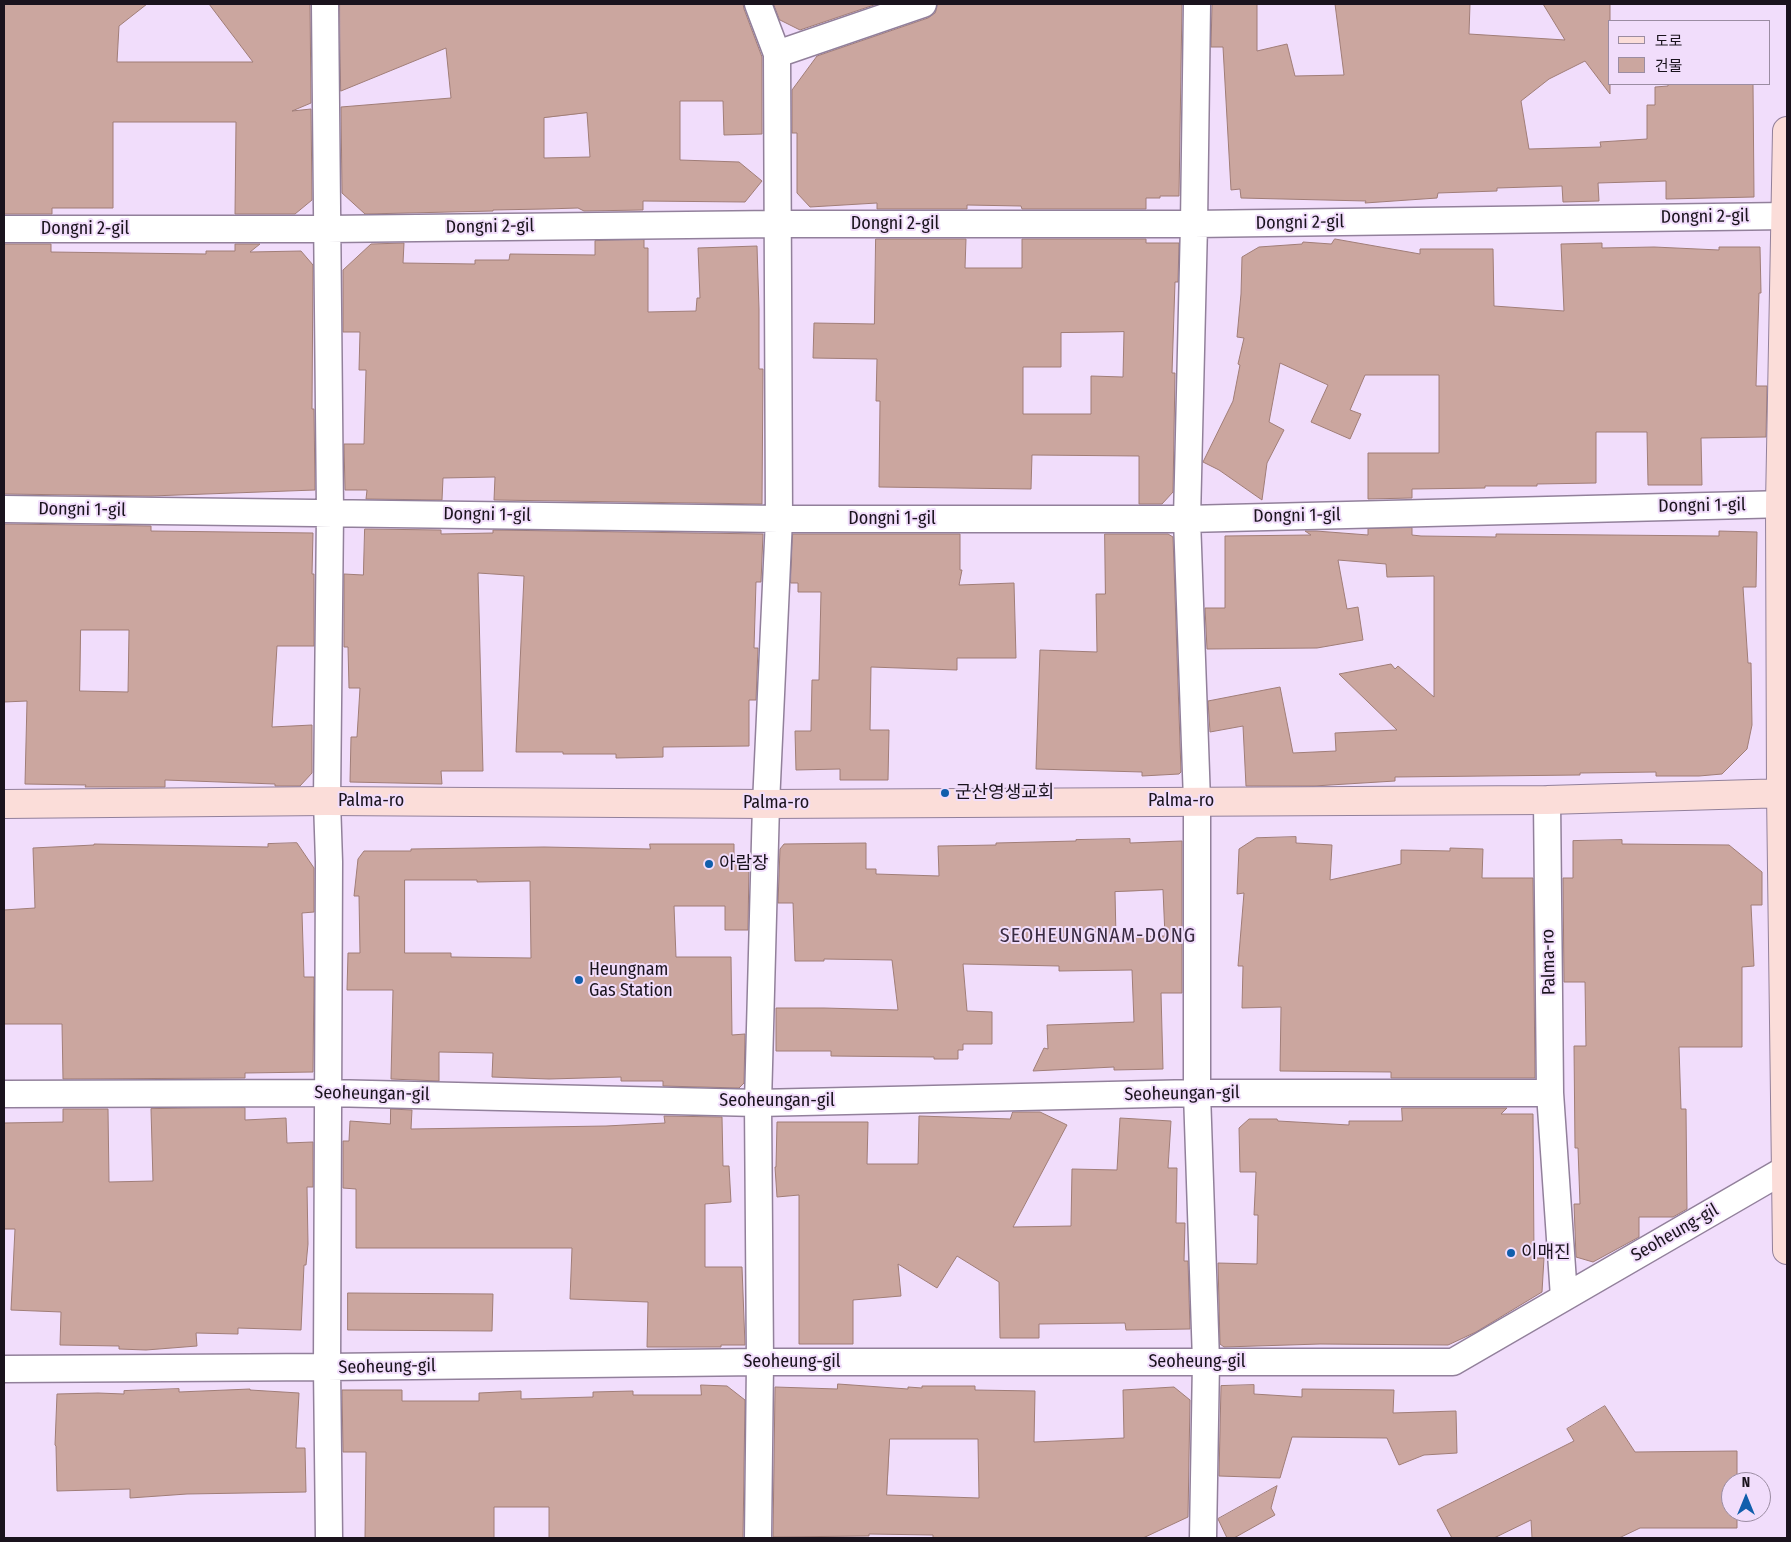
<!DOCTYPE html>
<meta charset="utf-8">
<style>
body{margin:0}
#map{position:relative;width:1791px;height:1542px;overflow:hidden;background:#f1ddfb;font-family:"Fira Sans Condensed","Noto Sans KR",sans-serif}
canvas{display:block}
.frame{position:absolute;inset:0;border:5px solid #1a131d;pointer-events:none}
.legend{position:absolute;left:1608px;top:20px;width:162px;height:65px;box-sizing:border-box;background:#f1ddfb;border:1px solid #9b8ca2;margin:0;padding:6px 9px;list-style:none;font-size:15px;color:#1a131d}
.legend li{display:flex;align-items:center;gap:10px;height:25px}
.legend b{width:25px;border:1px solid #9b8ca2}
.north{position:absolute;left:1721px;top:1472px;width:50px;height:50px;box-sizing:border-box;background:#f1ddfb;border:1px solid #9b8ca2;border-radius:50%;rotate:0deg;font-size:14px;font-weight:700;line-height:20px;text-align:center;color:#1a131d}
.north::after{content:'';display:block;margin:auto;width:18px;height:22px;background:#105eac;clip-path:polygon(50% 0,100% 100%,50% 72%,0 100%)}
</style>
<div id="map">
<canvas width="1791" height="1542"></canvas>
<div class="frame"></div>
<ul class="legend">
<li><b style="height:6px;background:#fbddd9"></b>도로</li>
<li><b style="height:14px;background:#cba69f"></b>건물</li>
</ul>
<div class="north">N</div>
</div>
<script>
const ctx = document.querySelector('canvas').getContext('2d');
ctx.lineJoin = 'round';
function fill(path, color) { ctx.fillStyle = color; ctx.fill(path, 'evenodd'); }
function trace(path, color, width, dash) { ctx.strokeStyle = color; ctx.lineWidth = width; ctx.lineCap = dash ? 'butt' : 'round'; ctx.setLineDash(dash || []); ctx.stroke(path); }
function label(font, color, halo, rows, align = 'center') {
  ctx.font = font + ' "Fira Sans Condensed","Noto Sans KR",sans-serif'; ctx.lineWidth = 4; ctx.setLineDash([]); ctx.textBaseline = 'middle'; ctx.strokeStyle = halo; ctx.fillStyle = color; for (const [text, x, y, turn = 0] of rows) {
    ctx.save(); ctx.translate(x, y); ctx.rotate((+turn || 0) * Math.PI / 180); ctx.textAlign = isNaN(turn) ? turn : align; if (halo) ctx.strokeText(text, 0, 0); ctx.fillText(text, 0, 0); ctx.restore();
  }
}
const building = new Path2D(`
 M 4,4 L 147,4 L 119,26 L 117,62 L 253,62 L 209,4 L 310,4 L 311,103 L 292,111 L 311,109 L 312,200 L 295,214 L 235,214 L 236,122 L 113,122 L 113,208 L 52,208 L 52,214 L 4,214 Z
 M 340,4 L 743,4 L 744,9 L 762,57 L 762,134 L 724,135 L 723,101 L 680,101 L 680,160 L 739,162 L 762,181 L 745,202 L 643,201 L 643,210 L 584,211 L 578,208 L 545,209 L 493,210 L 493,211 L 365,214 L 342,193 L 341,107 L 451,98 L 446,48 L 341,91 ZM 587,113 L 590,157 L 544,158 L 544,118 Z
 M 774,4 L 877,4 L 800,30 L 780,20 Z
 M 938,4 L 1182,4 L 1179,196 L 1160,196 L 1160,198 L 1146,198 L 1146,209 L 1022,209 L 1021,206 L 967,205 L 967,209 L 877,209 L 877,203 L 810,207 L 797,193 L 797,133 L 792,133 L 792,90 L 817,56 L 928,18 L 935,13 Z
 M 1216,4 L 1257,4 L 1257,51 L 1287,44 L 1295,76 L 1344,75 L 1335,4 L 1470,4 L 1469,34 L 1565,40 L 1543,4 L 1610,4 L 1610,94 L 1585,61 L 1549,79 L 1521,101 L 1529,149 L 1601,147 L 1600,142 L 1647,139 L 1647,105 L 1655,105 L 1655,87 L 1668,86 L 1668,84 L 1753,84 L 1754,197 L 1666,199 L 1666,181 L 1598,183 L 1599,201 L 1563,202 L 1562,186 L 1497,188 L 1497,191 L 1438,193 L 1437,198 L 1365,203 L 1366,201 L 1241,198 L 1240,189 L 1231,190 L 1223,47 L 1211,47 L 1212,5 Z
 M 876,239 L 966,239 L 965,268 L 1022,268 L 1022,239 L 1146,239 L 1146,243 L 1179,243 L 1178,282 L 1175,282 L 1172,373 L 1175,373 L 1173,492 L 1162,504 L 1139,504 L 1139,456 L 1032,455 L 1031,489 L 879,487 L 880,401 L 876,401 L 877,359 L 813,358 L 814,323 L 874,324 ZM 1124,332 L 1123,377 L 1091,376 L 1091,414 L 1023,414 L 1023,367 L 1061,367 L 1061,333 Z
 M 1335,239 L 1420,254 L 1420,249 L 1493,249 L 1494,306 L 1564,311 L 1561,244 L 1602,243 L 1602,248 L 1654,247 L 1719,250 L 1719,247 L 1760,247 L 1761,293 L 1759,293 L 1756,386 L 1767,386 L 1766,437 L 1701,438 L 1702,485 L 1648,485 L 1647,432 L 1596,432 L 1596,483 L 1537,484 L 1537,486 L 1485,486 L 1485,488 L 1412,489 L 1412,498 L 1368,499 L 1368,453 L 1439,453 L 1439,375 L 1365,375 L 1350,410 L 1361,414 L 1350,439 L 1311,422 L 1328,385 L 1280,363 L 1269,422 L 1284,430 L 1267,463 L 1262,500 L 1219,470 L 1203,462 L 1233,401 L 1240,365 L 1238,364 L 1244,338 L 1237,337 L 1241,294 L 1242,257 L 1259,247 L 1302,244 L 1303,242 L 1331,244 Z
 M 644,240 L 644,248 L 648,248 L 648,312 L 696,311 L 697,298 L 700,298 L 698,248 L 757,246 L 759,309 L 759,369 L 763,369 L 762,504 L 494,500 L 495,477 L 443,478 L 442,500 L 366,499 L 367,490 L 345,490 L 344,444 L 364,444 L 366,370 L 359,370 L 360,332 L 343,332 L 343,270 L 371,244 L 404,243 L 403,263 L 475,264 L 475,260 L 509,260 L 510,254 L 595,255 L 595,241 Z
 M 4,244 L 51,244 L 51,252 L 206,254 L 206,251 L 235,251 L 235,244 L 260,244 L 250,252 L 301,251 L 313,265 L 312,409 L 314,409 L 315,490 L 151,496 L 4,494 Z
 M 4,524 L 151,526 L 151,531 L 313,533 L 312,574 L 314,574 L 314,646 L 277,646 L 272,727 L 312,725 L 312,773 L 300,786 L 275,786 L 275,784 L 165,780 L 165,787 L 85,787 L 86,785 L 25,784 L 27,701 L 4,702 ZM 81,630 L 129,630 L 128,692 L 80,691 Z
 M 1412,528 L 1412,535 L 1421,536 L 1496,537 L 1496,534 L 1719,536 L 1719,531 L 1757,532 L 1756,587 L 1743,587 L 1748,663 L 1751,663 L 1752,725 L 1747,749 L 1722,774 L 1699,776 L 1656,776 L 1656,772 L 1580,773 L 1580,775 L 1395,777 L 1395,781 L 1314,786 L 1246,786 L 1243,726 L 1210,732 L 1208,701 L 1280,687 L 1293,753 L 1336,751 L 1335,733 L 1397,730 L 1339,674 L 1391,664 L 1395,669 L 1398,666 L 1434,697 L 1434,576 L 1387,577 L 1386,564 L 1338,560 L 1347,609 L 1358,607 L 1363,640 L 1317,648 L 1207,649 L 1205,608 L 1225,608 L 1225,536 L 1311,535 L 1305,531 L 1316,531 L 1368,535 L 1368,529 Z
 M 365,529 L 441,530 L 441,534 L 493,533 L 493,530 L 763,534 L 761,582 L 756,582 L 754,648 L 758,648 L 756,700 L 749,700 L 749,746 L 663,747 L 663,757 L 616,758 L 616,754 L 563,754 L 563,752 L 516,752 L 524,576 L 478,573 L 483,771 L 441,771 L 442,784 L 350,782 L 351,737 L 357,737 L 360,688 L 349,688 L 348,647 L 344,647 L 344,574 L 363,575 Z
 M 793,534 L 960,534 L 960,570 L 962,570 L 959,585 L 1014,583 L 1016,658 L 957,658 L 957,670 L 871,667 L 870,730 L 889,730 L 888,780 L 840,780 L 840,769 L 796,770 L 795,731 L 811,731 L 812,680 L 819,680 L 821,592 L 798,592 L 798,583 L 791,583 Z
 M 1105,534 L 1168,534 L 1173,537 L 1181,772 L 1179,774 L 1142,776 L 1142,772 L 1036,769 L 1040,650 L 1097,652 L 1096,594 L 1105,594 Z
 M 1296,837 L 1296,843 L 1332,845 L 1330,880 L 1401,864 L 1401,850 L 1450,851 L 1450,848 L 1483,849 L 1482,878 L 1533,878 L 1535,1078 L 1391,1078 L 1391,1072 L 1280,1071 L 1281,1007 L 1242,1008 L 1243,966 L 1238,966 L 1244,893 L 1237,894 L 1239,849 L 1256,838 Z
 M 1130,839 L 1130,843 L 1182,841 L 1182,993 L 1161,993 L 1163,1069 L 1114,1070 L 1114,1067 L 1033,1071 L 1044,1048 L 1048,1049 L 1047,1025 L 1134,1022 L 1132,970 L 1059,971 L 1059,966 L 963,964 L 967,1011 L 992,1012 L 992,1044 L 963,1044 L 963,1050 L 958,1050 L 958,1059 L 934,1059 L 934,1057 L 831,1056 L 831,1051 L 776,1051 L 776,1008 L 824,1008 L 898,1010 L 892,960 L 824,959 L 824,961 L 795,961 L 793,903 L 778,903 L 780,849 L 784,844 L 866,843 L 866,869 L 876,869 L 876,874 L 939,876 L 938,846 L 996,845 L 996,843 L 1076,841 L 1076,840 ZM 1163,890 L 1165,936 L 1116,937 L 1115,892 Z
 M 1622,840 L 1622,844 L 1729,845 L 1762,872 L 1762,905 L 1751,905 L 1754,966 L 1742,967 L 1742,1047 L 1679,1047 L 1681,1109 L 1686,1109 L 1687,1209 L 1673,1217 L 1639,1217 L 1639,1237 L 1593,1262 L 1576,1257 L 1574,1204 L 1580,1204 L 1578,1148 L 1575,1148 L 1574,1046 L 1586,1046 L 1585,982 L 1564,982 L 1563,878 L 1573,878 L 1573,841 Z
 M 297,843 L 314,868 L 314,912 L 302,913 L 304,977 L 314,977 L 313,1072 L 245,1073 L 245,1078 L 63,1079 L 62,1024 L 4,1024 L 4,910 L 35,908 L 33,848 L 94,845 L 94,844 L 268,847 L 268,844 Z
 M 650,844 L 734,844 L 734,863 L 749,863 L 748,930 L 725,930 L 725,906 L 674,906 L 676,957 L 731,957 L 732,1035 L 745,1034 L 744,1083 L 739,1088 L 663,1086 L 663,1081 L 621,1081 L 621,1077 L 549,1079 L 492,1077 L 493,1053 L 439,1052 L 439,1081 L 391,1079 L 393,990 L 347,990 L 348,953 L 360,953 L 359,896 L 354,896 L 358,859 L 364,851 L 411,851 L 411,849 L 544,847 L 650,849 ZM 405,880 L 477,880 L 477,882 L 530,881 L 531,958 L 451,957 L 451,953 L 405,953 Z
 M 245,1108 L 245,1120 L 286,1118 L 287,1143 L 313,1142 L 313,1187 L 307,1187 L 308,1244 L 306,1265 L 304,1265 L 301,1330 L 238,1328 L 238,1334 L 196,1333 L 197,1346 L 146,1350 L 119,1349 L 119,1346 L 60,1345 L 61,1312 L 11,1310 L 15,1229 L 4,1229 L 4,1123 L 63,1122 L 63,1109 L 108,1109 L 109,1182 L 153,1181 L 151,1109 Z
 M 1402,1108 L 1507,1108 L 1501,1114 L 1533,1114 L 1534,1258 L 1544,1258 L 1542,1292 L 1476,1332 L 1448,1345 L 1320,1344 L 1224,1347 L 1220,1344 L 1218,1263 L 1257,1264 L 1258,1215 L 1254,1215 L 1256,1172 L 1240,1172 L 1239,1128 L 1249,1119 L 1277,1119 L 1278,1121 L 1349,1125 L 1349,1121 L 1402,1121 Z
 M 391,1109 L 412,1110 L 411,1129 L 606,1126 L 665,1123 L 664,1116 L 722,1117 L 723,1166 L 729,1166 L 731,1202 L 705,1204 L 705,1267 L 742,1267 L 745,1345 L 721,1345 L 721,1347 L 647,1347 L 648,1302 L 570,1299 L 572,1248 L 356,1248 L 356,1189 L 343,1188 L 343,1141 L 349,1141 L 350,1121 L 390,1124 Z
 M 1013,1112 L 1040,1112 L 1067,1125 L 1013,1227 L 1071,1226 L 1072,1169 L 1117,1170 L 1120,1118 L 1171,1121 L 1168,1168 L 1177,1168 L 1176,1223 L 1185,1223 L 1184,1261 L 1188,1261 L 1190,1329 L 1126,1330 L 1125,1323 L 1039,1324 L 1039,1338 L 1000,1338 L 999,1282 L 957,1256 L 937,1288 L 898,1264 L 901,1296 L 853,1300 L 853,1344 L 799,1344 L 799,1195 L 777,1197 L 775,1167 L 776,1167 L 777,1122 L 868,1122 L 867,1164 L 918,1164 L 919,1116 L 1010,1119 Z
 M 348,1293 L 493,1294 L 492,1331 L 348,1330 Z
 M 838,1384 L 908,1389 L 908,1387 L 922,1388 L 922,1386 L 975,1386 L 975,1390 L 1035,1391 L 1034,1442 L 1124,1438 L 1123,1390 L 1174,1387 L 1190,1400 L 1188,1517 L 1143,1538 L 933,1538 L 933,1535 L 869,1534 L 869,1536 L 773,1537 L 775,1387 L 837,1389 ZM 890,1439 L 978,1439 L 979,1498 L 887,1495 Z
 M 701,1385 L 727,1386 L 745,1400 L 743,1538 L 549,1538 L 549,1507 L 494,1507 L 494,1538 L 365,1538 L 366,1452 L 343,1452 L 342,1390 L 402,1390 L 402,1401 L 479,1401 L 479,1393 L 521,1391 L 521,1399 L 593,1397 L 593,1392 L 633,1391 L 633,1395 L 701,1395 Z
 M 1254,1385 L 1254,1394 L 1302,1397 L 1302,1389 L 1394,1390 L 1393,1413 L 1456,1411 L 1457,1453 L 1424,1455 L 1399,1465 L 1387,1438 L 1292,1437 L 1280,1478 L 1219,1476 L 1221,1386 Z
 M 179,1389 L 179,1392 L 250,1389 L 250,1390 L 299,1393 L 296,1448 L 305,1448 L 306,1492 L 187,1494 L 130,1498 L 130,1489 L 57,1491 L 56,1446 L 55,1445 L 57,1394 L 98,1393 L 124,1394 L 124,1391 Z
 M 1605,1406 L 1635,1452 L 1737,1451 L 1737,1482 L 1731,1482 L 1731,1512 L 1737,1512 L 1737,1528 L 1640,1528 L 1619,1538 L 1532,1538 L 1531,1520 L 1494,1538 L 1452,1538 L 1437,1510 L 1574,1441 L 1567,1429 Z
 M 1277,1486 L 1271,1508 L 1275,1515 L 1234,1538 L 1227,1538 L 1218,1519 Z`);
const street = new Path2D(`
 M 325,4 L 330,512 L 327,801 L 329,862 L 327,1367 L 329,1538
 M 758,4 L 777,54 L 779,519 L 766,804 L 758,1103 L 760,1362 L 758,1538
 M 1197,4 L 1194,224 L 1187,519 L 1197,801 L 1197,1093 L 1206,1361 L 1203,1538
 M 777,54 L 923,4
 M 4,229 L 327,229 L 777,224 L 1194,224 L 1787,216
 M 4,509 L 779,519 L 1187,519 L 1787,504
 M 1547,800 L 1550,1093 L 1564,1297
 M 4,1094 L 328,1093 L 758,1103 L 1197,1093 L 1550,1093
 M 4,1369 L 327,1367 L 760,1362 L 1453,1362 L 1786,1169`);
const secondary = new Path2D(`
 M 1787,131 L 1780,504 L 1781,793 L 1787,1250
 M 4,804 L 327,801 L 766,804 L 1547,800 L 1787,793`);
const markers = [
 [945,793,5,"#105eac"],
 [709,864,5,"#105eac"],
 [579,980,5,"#105eac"],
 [1511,1253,5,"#105eac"]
];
const streetNames = [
 ["Dongni 2-gil",1705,217,-1],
 ["Dongni 2-gil",1300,223,-1],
 ["Dongni 2-gil",895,224],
 ["Dongni 2-gil",490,227,-1],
 ["Dongni 2-gil",85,229],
 ["Dongni 1-gil",1702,506,-1],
 ["Dongni 1-gil",82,510,1],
 ["Dongni 1-gil",487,515,1],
 ["Dongni 1-gil",1297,516,-1],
 ["Dongni 1-gil",892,519],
 ["Palma-ro",371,801],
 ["Palma-ro",1181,801],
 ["Palma-ro",776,803],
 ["Palma-ro",1549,962,-91],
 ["Seoheungan-gil",372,1094,1],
 ["Seoheungan-gil",1182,1094,-1],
 ["Seoheungan-gil",777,1101],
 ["Seoheung-gil",1675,1233,-30],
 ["Seoheung-gil",792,1362],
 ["Seoheung-gil",1197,1362],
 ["Seoheung-gil",387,1367,-1]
];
const poiNames = [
 ["군산영생교회",955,793],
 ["아람장",719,864],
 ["Heungnam",589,970],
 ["Gas Station",589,991],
 ["이매진",1521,1253]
];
const quarterNames = [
 ["SEOHEUNGNAM-DONG",1098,936]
];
fill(building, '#cba69f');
trace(building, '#a07d77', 1);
trace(street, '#92809b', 29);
trace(secondary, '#92809b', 30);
trace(street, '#fff', 26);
trace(secondary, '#fbddd9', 28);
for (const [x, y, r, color] of markers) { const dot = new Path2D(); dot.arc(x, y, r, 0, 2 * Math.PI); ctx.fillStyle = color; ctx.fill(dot); trace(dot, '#f1ddfb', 2); }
label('18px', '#1a131d', '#f1ddfb', streetNames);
label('18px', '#1a131d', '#f1ddfb', poiNames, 'left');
ctx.letterSpacing = '1px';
label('20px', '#3a2b42', '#f1ddfb', quarterNames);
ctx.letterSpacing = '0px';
</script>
